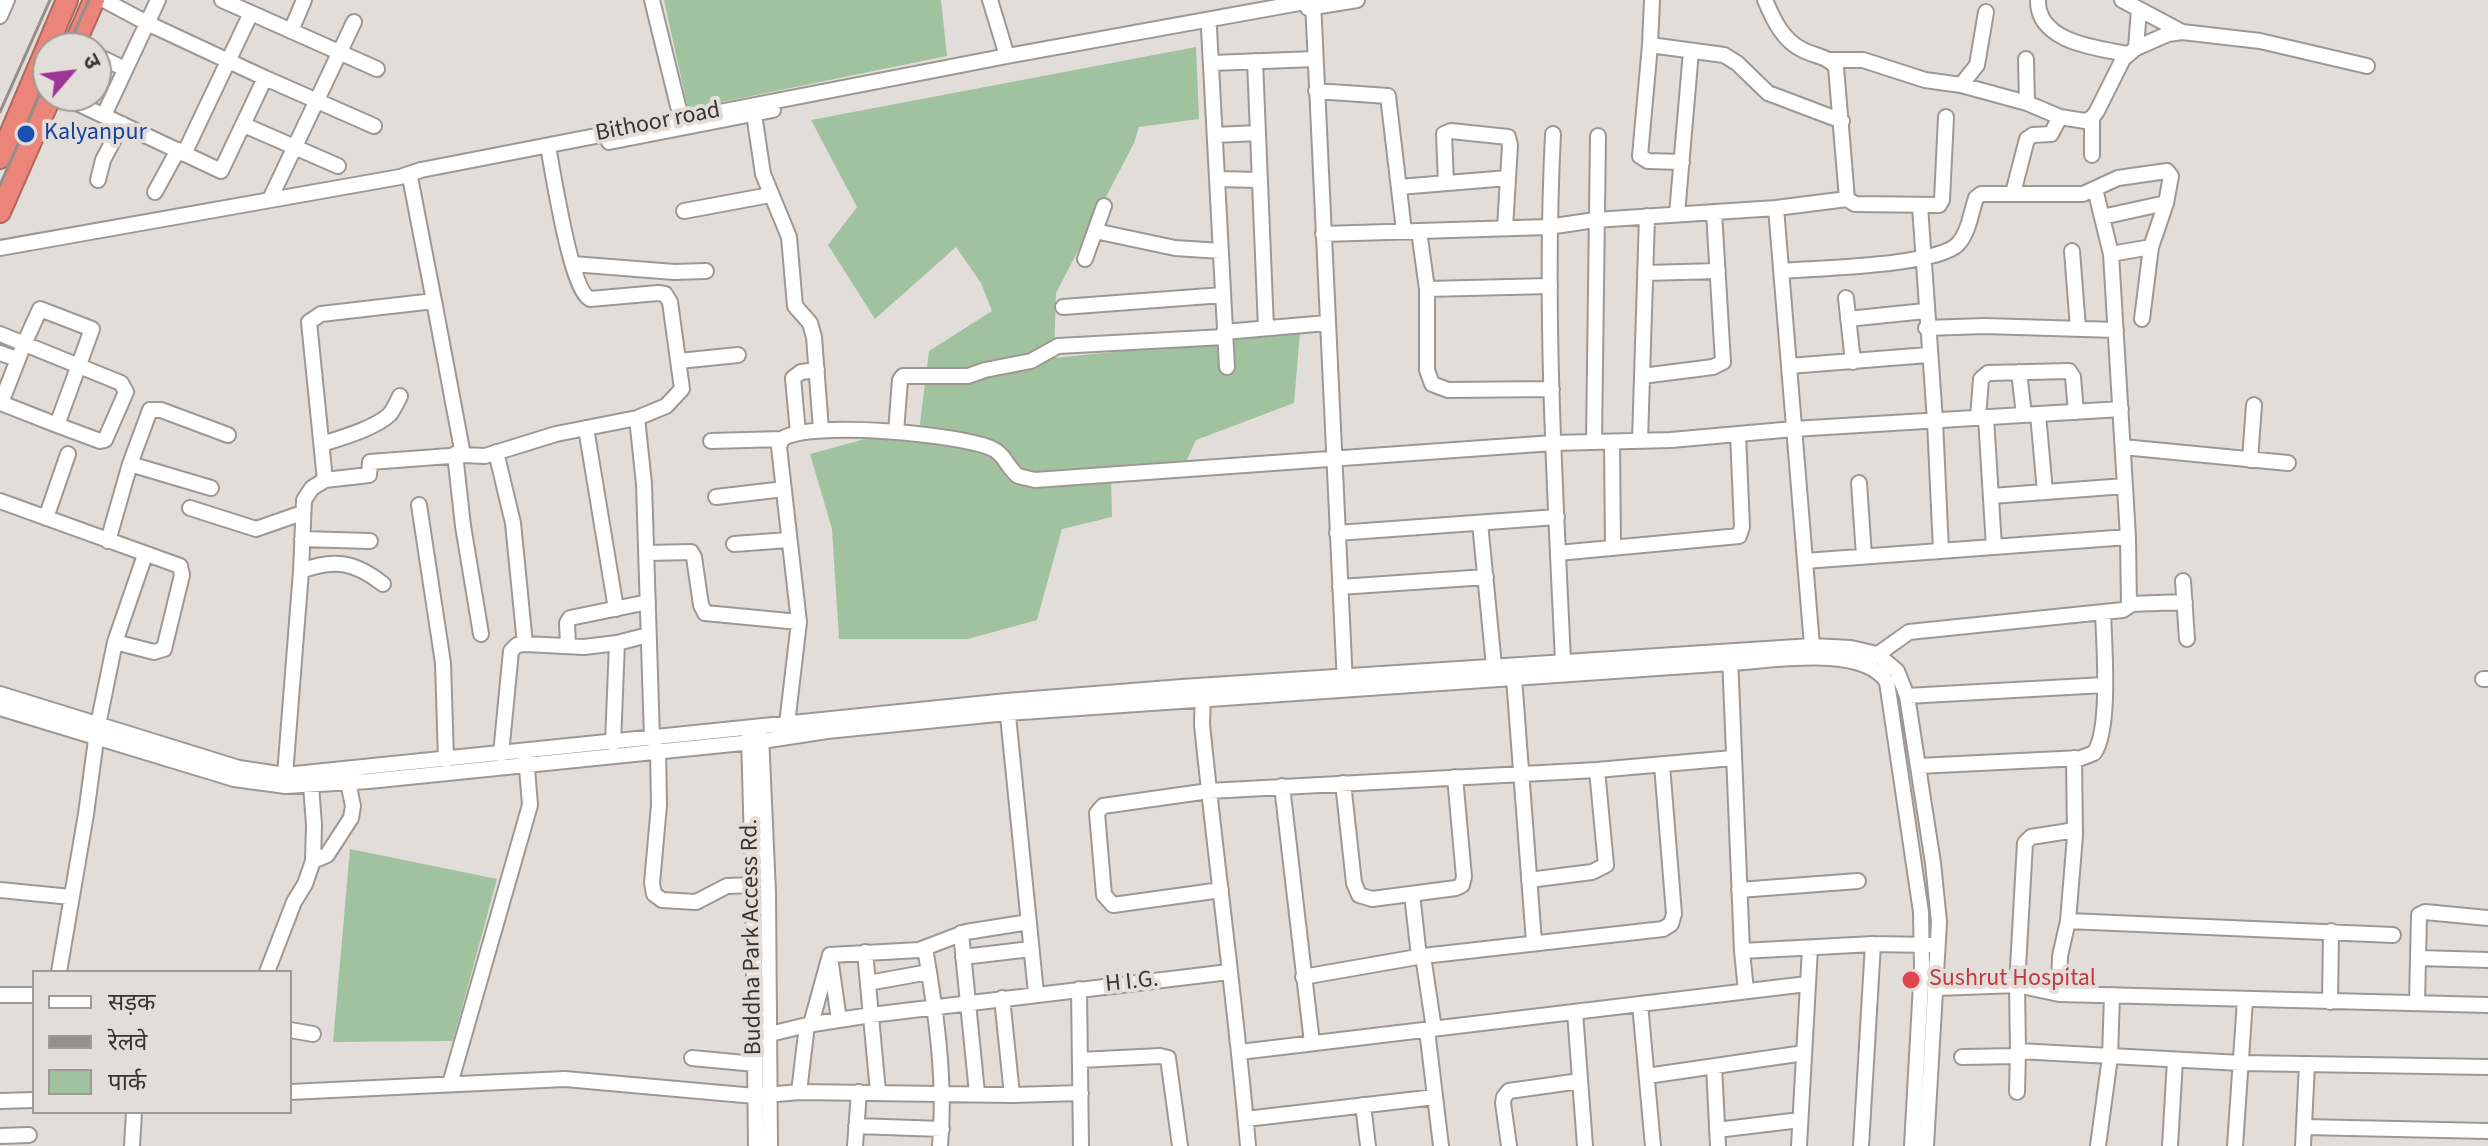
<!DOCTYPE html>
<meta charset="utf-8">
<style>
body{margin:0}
#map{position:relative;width:2488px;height:1146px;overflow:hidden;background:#e3ddd9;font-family:"Source Sans 3","Noto Sans Devanagari",sans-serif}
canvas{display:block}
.legend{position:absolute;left:32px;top:970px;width:260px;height:144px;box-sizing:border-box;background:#e3ddd9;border:2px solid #9e9a97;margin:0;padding:10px 14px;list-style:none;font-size:24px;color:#373533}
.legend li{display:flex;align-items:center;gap:16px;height:40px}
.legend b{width:40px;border:2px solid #9e9a97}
.north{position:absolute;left:32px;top:32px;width:80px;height:80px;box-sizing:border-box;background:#e3ddd9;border:2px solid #9e9a97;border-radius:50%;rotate:62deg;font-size:22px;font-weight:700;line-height:32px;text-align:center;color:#373533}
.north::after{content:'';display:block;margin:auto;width:28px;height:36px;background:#9e3698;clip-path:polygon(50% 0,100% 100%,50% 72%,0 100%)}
</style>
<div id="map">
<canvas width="2488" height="1146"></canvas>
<ul class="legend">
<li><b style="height:10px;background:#fff"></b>सड़क</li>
<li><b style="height:10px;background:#948f8c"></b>रेलवे</li>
<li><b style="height:22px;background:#a1c29e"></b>पार्क</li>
</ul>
<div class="north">उ</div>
</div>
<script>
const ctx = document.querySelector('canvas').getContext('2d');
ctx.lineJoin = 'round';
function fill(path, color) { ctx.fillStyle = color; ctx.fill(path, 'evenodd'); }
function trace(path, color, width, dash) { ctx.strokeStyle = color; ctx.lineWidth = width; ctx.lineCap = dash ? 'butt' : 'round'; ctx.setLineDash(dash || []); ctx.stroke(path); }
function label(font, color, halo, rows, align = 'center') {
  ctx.font = font + ' "Source Sans 3",sans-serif'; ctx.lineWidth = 8; ctx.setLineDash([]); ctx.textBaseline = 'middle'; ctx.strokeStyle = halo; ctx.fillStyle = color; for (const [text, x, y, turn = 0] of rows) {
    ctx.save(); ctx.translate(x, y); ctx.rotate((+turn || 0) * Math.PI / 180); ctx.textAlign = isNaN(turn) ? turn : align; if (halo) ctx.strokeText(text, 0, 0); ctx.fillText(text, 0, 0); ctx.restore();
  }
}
const green = new Path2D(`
 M 664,0 L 941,0 L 947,56 L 688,109 Z
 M 1196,47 L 1199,119 L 1139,127 L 1134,143 L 1056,293 L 1054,358 L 1300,333 L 1294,403 L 1196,440 L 1183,469 L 1111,476 L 1112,517 L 1062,529 L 1037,620 L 968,639 L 839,639 L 832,529 L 810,454 L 891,432 L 919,432 L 929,351 L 992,311 L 981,283 L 956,247 L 875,319 L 828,245 L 857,207 L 811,120 Z
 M 350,849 L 497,879 L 453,1041 L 333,1042 Z`);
const minor = new Path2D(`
 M 222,0 L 377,69
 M 652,0 L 681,118
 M 990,0 L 1007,56
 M 1652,0 L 1650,45 L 1640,156 L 1648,161 L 1682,162
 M 2038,0 C 2037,42 2096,48 2128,54
 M 2122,0 L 2182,32
 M 1313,1 L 1345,684
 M 1308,8 L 1357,0
 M 0,16 L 7,0
 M 1209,28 L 1227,367
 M 291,31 L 304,0
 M 1650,45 L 1724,55 L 1737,63 L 1768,93 L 1842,121
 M 2136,48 L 2139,9
 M 96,55 L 125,69
 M 2026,59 L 2027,103
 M 1831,60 L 1863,60 L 1925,80 L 1961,85 L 2027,103 L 2060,117 L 2085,121 L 2092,118 L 2097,111 L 2123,59 L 2136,48 L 2168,34 L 2182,32 L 2260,41 L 2367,66
 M 1255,61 L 1266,328
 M 1212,63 L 1315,59
 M 265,78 L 374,126
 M 1961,85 L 1977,65 L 1986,12
 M 1316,91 L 1388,96 L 1404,231
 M 62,96 L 221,171 L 265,78 L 147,23 L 104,0
 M 754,114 L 763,174 L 789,237 L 795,306 L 810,323 L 814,337 L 821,430
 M 104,115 L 158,0
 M 2092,118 L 2092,155
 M 244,125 L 338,166
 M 1553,134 C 1544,310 1555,486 1563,661
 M 1215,135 L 1258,133
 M 609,142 L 773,110
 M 184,154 L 251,13
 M 1217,179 L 1260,180
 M 98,180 L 103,160 L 122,124
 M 1446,183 L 1444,134 L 1451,131 L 1508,137 L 1510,145 L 1505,228
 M 1399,187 L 1508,178
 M 155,192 L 178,150
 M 2013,193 L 2027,139 L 2033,135 L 2051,134 L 2060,117
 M 270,199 L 354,22
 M 1847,199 L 1855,204 L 1939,205 L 1942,200 L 1946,117
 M 1920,206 L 1935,421 L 1941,551
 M 1776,208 L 1812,646
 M 684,211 L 770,195
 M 1677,214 L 1691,51
 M 2102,217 L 2166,203
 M 1095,231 L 1175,248 L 1221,251
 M 1419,231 L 1427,289 L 1427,370 L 1432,384 L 1448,390 L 1552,389
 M 1323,234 L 1548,227 L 1595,220 L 1776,208 L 1847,199 L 1836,67 C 1828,56 1814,56 1803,50 C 1783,41 1773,19 1765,0
 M 0,248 L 400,177 L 421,170 L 1007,56 L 1316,0
 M 2072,251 L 2078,328
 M 2111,254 L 2151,247
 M 1085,259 L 1104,206
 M 573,264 L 674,272 L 706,271
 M 1782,271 C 1816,268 1937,266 1958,244 C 1969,232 1971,212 1976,198 L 1981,194 L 2083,194 L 2118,178 L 2167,171 L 2171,176 L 2166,203 L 2151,247 L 2142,319
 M 1645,273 L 1718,271
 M 1427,289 L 1550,286
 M 1846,298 L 1853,362
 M 1063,307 L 1223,295
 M 40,309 L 92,329 L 57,425 L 1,403 L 24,344 Z
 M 1848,319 L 1925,311
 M 1926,328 L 1985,326 L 2116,330
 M 1224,332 L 1327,323
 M 0,334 L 121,383 L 126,392 L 105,440 L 100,441 L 57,425
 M 0,353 L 17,359
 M 679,361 L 738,355
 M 1789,366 L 1928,355
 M 2019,372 L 2024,415
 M 1642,376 L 1713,367 L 1723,362 L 1714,212
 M 2038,414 L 2045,492
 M 637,418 L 644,484 L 652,739
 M 1978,418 L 1981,379 L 1988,373 L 2069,371 L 2073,377 L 2076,412
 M 1986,418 L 1994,547
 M 586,428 L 616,609
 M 896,432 L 900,380 L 903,376 L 968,376 L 985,370 L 1031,361 L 1058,346 L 1224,337
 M 798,433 L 793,378 L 801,372 L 817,370
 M 711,441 L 782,439
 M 1640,441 L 1647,216
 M 1594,442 L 1598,136
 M 1612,442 L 1613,548
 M 322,444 C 341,438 376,428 390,414 C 394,409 397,402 400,396
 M 2123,447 L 2288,463
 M 496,452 L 513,523 L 525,644 L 584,647 L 617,643 L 648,635
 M 455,454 L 463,526 L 481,634
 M 463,455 L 485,456 L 556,434 L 637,418 L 666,406 L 682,389 L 670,302 L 665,294 L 658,293 L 590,299 C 571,290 554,178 549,152
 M 2250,460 L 2254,405
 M 130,464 L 211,488
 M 325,480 L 309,322 L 321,314 L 434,301 L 410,177
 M 1859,483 L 1864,556
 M 1992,496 L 2125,486
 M 716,497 L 784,489
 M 0,501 L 180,566 L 182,575 L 164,649 L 154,652 L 115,642
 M 419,505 L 443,663 L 446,760
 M 190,508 L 256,529 L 302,513
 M 46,518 L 68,454
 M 1480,523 L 1494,666
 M 1337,533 L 1557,517
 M 302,539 L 370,541
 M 108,541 L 130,464 L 150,410 L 161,410 L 228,435
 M 734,544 L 788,540
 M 646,553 L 691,552 L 694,557 L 701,605 L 705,613 L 799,622
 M 1558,553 L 1739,536 L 1742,527 L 1738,434
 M 1805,561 L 2128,537
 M 301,571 C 334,558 355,562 383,584
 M 2183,581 L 2187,639
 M 1340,587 L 1486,577
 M 2129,604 L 2185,602
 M 568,645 L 567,623 L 570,618 L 648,602
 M 1730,656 L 1742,951 L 1873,944 L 1930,945
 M 1871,659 L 1909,632 L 2123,610 L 2129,606 L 2128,537 L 2111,254 L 2095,189
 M 1514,678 L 1534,942
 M 2483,679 L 2488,679
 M 1203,693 L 1202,724 C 1216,865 1236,1005 1248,1146
 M 0,694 L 239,768 L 285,775 L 1007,701 L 1182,687 L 1812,646 L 1851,648 L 1877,654 L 1897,671 L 1907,696 L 1933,863 L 1939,922 L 1926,1146
 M 1907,696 L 2104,685
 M 1007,706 L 1036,993
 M 0,708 L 234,779 L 286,786 L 369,781 L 762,741 L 827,731 L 1007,713 L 1730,663 C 1771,661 1862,644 1887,682 L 1921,912 L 1922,966 L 1912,1146
 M 787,724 L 799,622 L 779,447 L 782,439 C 808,420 962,434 993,449 C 1004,454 1008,468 1018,476 L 1035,480 L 1553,443 L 1671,440 L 1794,429 L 2121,409
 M 749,734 L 753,885 L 756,1146
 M 761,735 L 768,892 L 770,1146
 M 613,743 L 617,643
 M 658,750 L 659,805 L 652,883 L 654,894 L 662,900 L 696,902 L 727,886 L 753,885
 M 501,754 L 511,651 L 517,645 L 525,644
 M 1918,766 L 2081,758 L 2094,753 C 2111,730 2104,643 2103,612
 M 285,775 L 301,571 L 304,500 L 312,488 L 325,480 L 369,475 L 370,462 L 463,455 L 434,301
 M 1343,783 L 1354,883 L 1359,895 L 1372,899 L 1456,888 L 1462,885 L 1464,877 L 1455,777
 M 1282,786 L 1312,1043
 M 2075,830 L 2031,837 L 2025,843 L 2017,985 L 2018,1051 L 2241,1063 L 2488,1067
 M 313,861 L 327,855 L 351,818 L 353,806 L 348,782
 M 1529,880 L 1592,872 L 1606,865 L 1597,770
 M 0,890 L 71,897
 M 1221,890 L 1113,905 L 1104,895 L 1097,813 L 1103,806 L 1209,791 L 1597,770 L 1733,758
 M 1739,890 L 1858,881
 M 1412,894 L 1419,957
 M 2068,921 L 2393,935
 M 961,933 L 977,1093
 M 925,948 C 936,1012 946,1081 940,1146
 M 1742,951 L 1746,991
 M 865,952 L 878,1092
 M 1423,956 L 1434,1029
 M 830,957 L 839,1020
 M 963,957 L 1031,949
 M 2418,958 L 2488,960
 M 59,972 L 86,814 L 98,725 L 115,642 L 145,555
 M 267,972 L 294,902 L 305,884 L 313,861 L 314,825 L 311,785
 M 1303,977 L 1423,956 L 1663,929 L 1671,924 L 1674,914 L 1662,765
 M 868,983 L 929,972
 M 1937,988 L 2017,985 L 2059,994 L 2488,1005
 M 1079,989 L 1081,1146
 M 2059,994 L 2060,956 L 2068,921 L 2075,836 L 2074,758
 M 0,995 L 34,995
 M 1002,998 L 1012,1095
 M 2330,1002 L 2331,931
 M 2417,1003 L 2419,915 L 2425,912 L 2488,918
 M 1640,1004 L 1653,1146
 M 1575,1012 L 1585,1146
 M 811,1024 L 830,955 L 919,950 L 966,932 L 1029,922
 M 290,1030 L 313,1034
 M 1427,1030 L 1441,1146
 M 770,1034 L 807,1025 L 871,1015 L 1229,972
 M 1240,1052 L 1807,984
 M 1962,1057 L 2018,1056
 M 692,1058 L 755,1064
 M 1080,1060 L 1160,1056 L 1168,1058 L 1180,1146
 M 1714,1066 L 1718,1146
 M 1647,1076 L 1804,1053
 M 450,1084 L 530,805 L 526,756
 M 290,1092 L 565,1079 L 755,1096 L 799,1092 L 1012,1095 L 1081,1093
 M 799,1092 L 807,1025
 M 2017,1092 L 2018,1051
 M 0,1101 L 34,1100
 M 1363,1105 L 1368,1146
 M 1246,1119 L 1435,1097
 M 856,1126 L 942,1129
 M 2304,1127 L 2488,1131
 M 1717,1130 L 1800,1120
 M 0,1136 L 29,1135
 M 132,1146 L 134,1112
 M 855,1146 L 859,1092
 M 1509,1146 L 1503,1103 L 1504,1097 L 1509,1091 L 1580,1081
 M 1799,1146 L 1810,948
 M 1861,1146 L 1873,944
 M 2098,1146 L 2110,1057 L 2112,995
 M 2170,1146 L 2175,1060
 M 2235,1146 L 2245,1000
 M 2303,1146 L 2307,1064`);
const highway = new Path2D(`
 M 73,48 L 94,0
 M 0,158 L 67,0
 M 0,212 L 51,96`);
const rail = new Path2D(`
 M 67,48 L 89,0
 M 0,112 L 50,0
 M 0,185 L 48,76`);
const markers = [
 [26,134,10,"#1a4fb4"],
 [1911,980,10,"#e0444e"]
];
const streetNames = [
 ["Bithoor road",658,123,-11],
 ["Buddha Park Access Rd.",753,937,-91],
 ["H I.G.",1132,983,-6]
];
const transitNames = [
 ["Kalyanpur",44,134]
];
const healthNames = [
 ["Sushrut Hospital",1929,980]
];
fill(green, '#a1c29e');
trace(minor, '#9e9895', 18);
trace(highway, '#ac6960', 24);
trace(minor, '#fff', 14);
trace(highway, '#eb8579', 20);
trace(rail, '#948f8c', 3);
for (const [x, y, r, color] of markers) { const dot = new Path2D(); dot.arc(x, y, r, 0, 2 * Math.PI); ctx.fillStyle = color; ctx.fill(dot); trace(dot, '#e3ddd9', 3); }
label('24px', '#373533', '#e3ddd9', streetNames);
label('24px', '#164399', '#e3ddd9', transitNames, 'left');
label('24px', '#be3a42', '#e3ddd9', healthNames, 'left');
</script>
